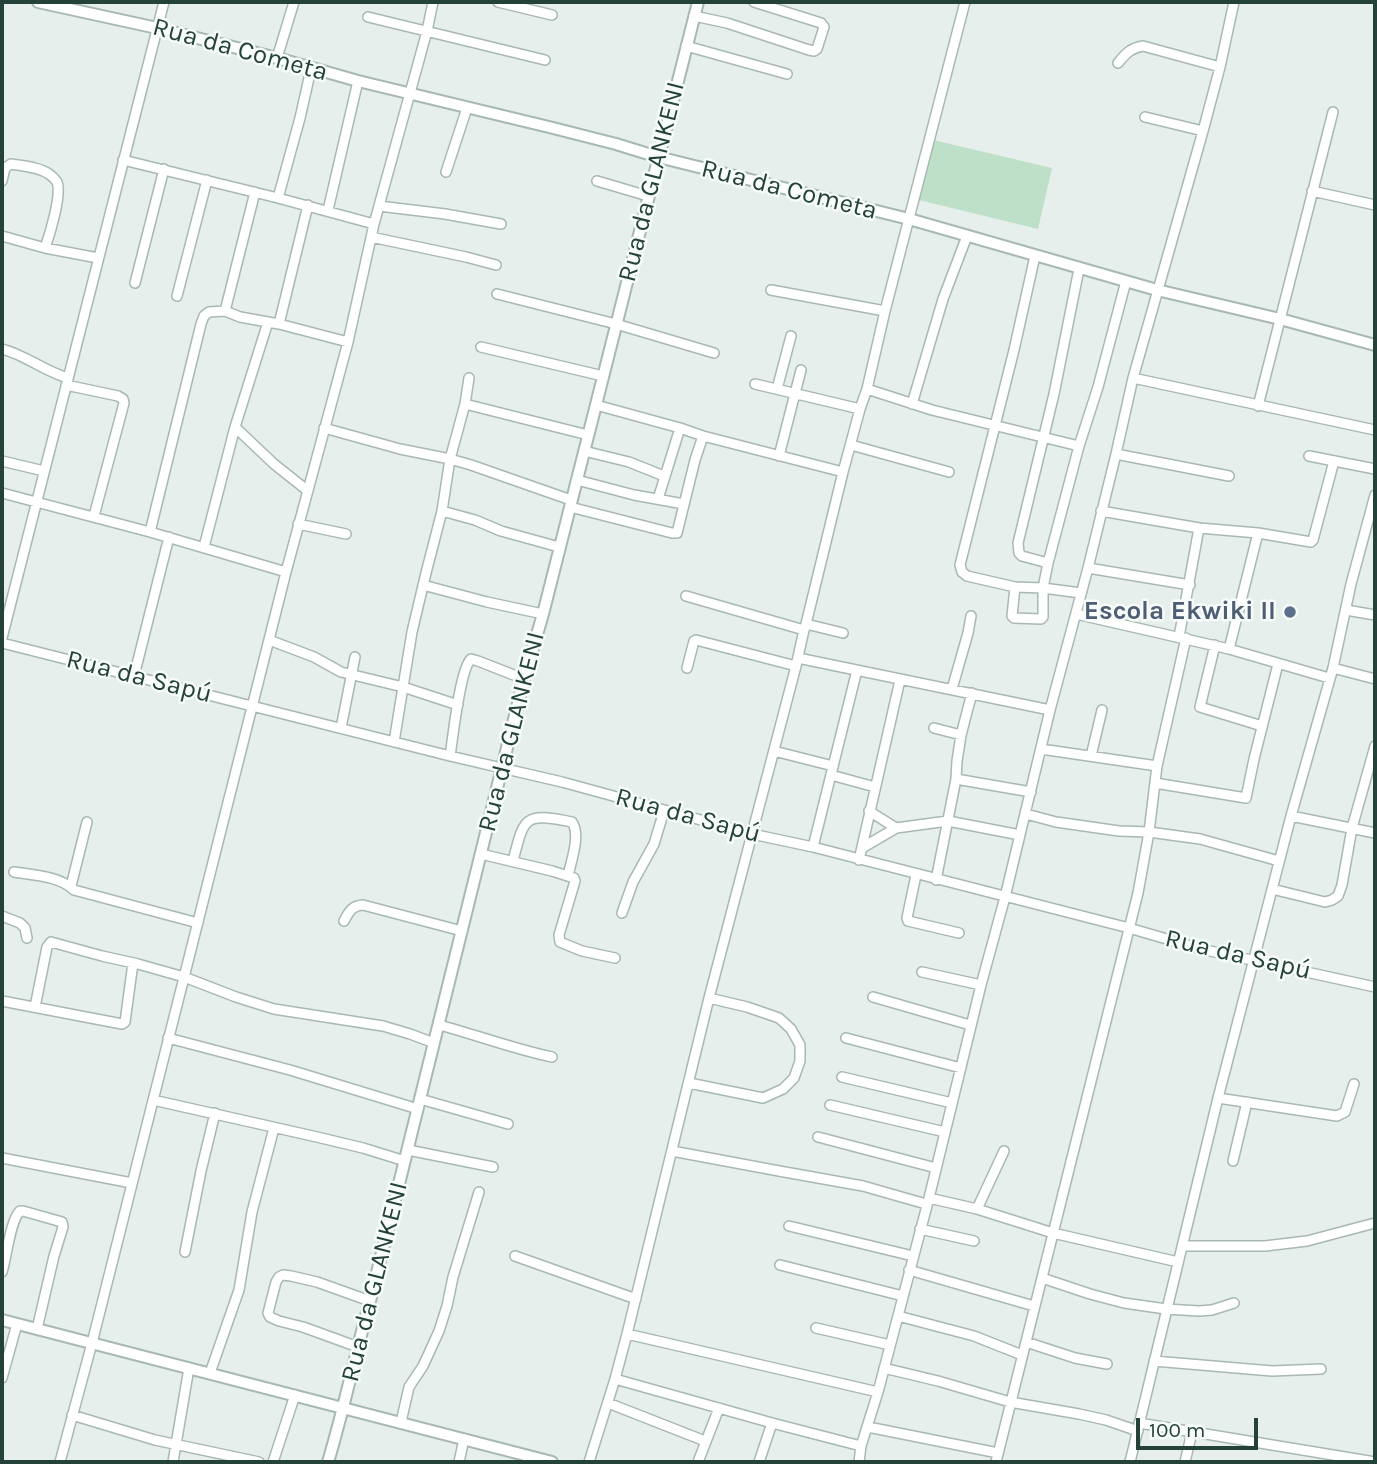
<!DOCTYPE html>
<meta charset="utf-8">
<style>
body{margin:0}
#map{position:relative;width:1377px;height:1464px;overflow:hidden;background:#e6efeb;font-family:Karla,sans-serif}
canvas{display:block}
.frame{position:absolute;inset:0;border:4px solid #24423a;pointer-events:none}
.scale{position:absolute;left:1136px;top:1418px;width:122px;height:32px;box-sizing:border-box;border:4px solid #24423a;border-top:0;padding-left:9px;font-size:21px;line-height:24px;white-space:nowrap;color:#24423a;-webkit-text-stroke:5px #f7fbf9;paint-order:stroke}
</style>
<div id="map">
<canvas width="1377" height="1464"></canvas>
<div class="frame"></div>
<div class="scale">100 m</div>
</div>
<script>
const ctx = document.querySelector('canvas').getContext('2d');
ctx.lineJoin = 'round';
function fill(path, color) { ctx.fillStyle = color; ctx.fill(path, 'evenodd'); }
function trace(path, color, width, dash) { ctx.strokeStyle = color; ctx.lineWidth = width; ctx.lineCap = dash ? 'butt' : 'round'; ctx.setLineDash(dash || []); ctx.stroke(path); }
function label(font, color, halo, rows, align = 'center') {
  ctx.font = font + ' Karla,sans-serif'; ctx.lineWidth = 5; ctx.setLineDash([]); ctx.textBaseline = 'middle'; ctx.strokeStyle = halo; ctx.fillStyle = color; for (const [text, x, y, turn = 0] of rows) {
    ctx.save(); ctx.translate(x, y); ctx.rotate((+turn || 0) * Math.PI / 180); ctx.textAlign = isNaN(turn) ? turn : align; if (halo) ctx.strokeText(text, 0, 0); ctx.fillText(text, 0, 0); ctx.restore();
  }
}
const green = new Path2D(`
 M 933,140 L 1052,168 L 1038,229 L 919,200 Z`);
const minor = new Path2D(`
 M 498,2 L 552,15
 M 694,16 L 727,23 L 809,50 L 814,51 L 817,49 L 824,27 L 821,23 L 754,2
 M 368,17 L 545,60
 M 686,46 L 787,74
 M 277,58 L 294,2
 M 1118,63 C 1126,53 1131,48 1143,46 L 1220,67
 M 1145,117 L 1203,131
 M 123,160 L 278,198 L 374,224
 M 446,172 L 467,108
 M 2,181 L 5,168 L 11,164 C 23,166 39,167 49,174 C 52,176 55,179 57,182 C 62,194 50,234 45,248
 M 597,181 L 648,196
 M 1312,191 L 1375,205
 M 278,198 L 300,118 L 311,69
 M 379,206 L 445,214 L 501,224
 M 328,210 L 358,81
 M 2,236 L 45,248 L 98,258
 M 371,237 L 466,257 L 496,265
 M 1035,256 L 1014,350 L 960,565 L 962,572 L 967,576 L 1015,587 L 1043,588 L 1081,593
 M 135,283 L 164,169
 M 771,290 L 885,311
 M 497,294 L 616,324 L 714,353
 M 177,296 L 207,180
 M 225,311 L 255,192
 M 279,324 L 308,205
 M 481,347 L 603,376
 M 2,349 C 28,356 43,371 68,378
 M 1133,378 L 1375,430
 M 755,384 L 860,409
 M 66,385 L 118,396 L 123,399 L 124,403 L 94,516
 M 777,389 L 791,336
 M 867,389 L 932,410 L 1079,446
 M 465,404 L 588,435
 M 912,404 L 943,299 L 967,236
 M 596,405 L 680,428 L 703,436 L 843,472
 M 1258,406 L 1333,112
 M 235,427 L 274,464 L 308,491
 M 324,428 L 400,449 L 450,459 L 471,465 L 571,500
 M 851,445 L 949,472
 M 584,451 L 629,462 L 664,476
 M 1116,454 L 1229,476
 M 779,456 L 801,370
 M 1309,456 L 1375,469
 M 2,461 L 44,471
 M 577,480 L 634,495 L 684,504
 M 2,493 L 150,532 L 286,572
 M 658,499 L 680,428
 M 570,507 L 672,533 L 677,533 L 695,460 L 703,436
 M 442,511 L 475,520 L 501,531 L 559,547
 M 1101,511 L 1199,528 L 1258,533 L 1311,542 L 1313,540 L 1334,461
 M 298,524 L 346,534
 M 150,532 L 201,324 L 204,316 L 209,312 L 225,311 L 240,317 L 279,324 L 348,342
 M 204,547 L 235,427 L 268,322
 M 1048,563 L 1022,556 L 1019,553 L 1018,543 L 1054,394 L 1079,269
 M 1088,568 L 1190,585
 M 423,585 L 487,602 L 543,614
 M 1015,587 L 1012,616 L 1014,618 L 1041,619 L 1043,617 L 1043,588 L 1048,563 L 1079,446 L 1098,387 L 1126,281
 M 686,596 L 804,630
 M 1346,610 L 1375,615
 M 1076,614 L 1229,649 L 1329,678
 M 806,624 L 843,633
 M 1179,637 L 1199,528
 M 2,638 L 164,2
 M 269,640 L 314,657 L 341,672 L 403,687 L 458,705
 M 2,643 L 450,756 L 562,782 L 752,834 L 813,847 L 1129,928 L 1201,949 L 1375,987
 M 1215,645 L 1200,707 L 1262,726
 M 1229,649 L 1258,533
 M 798,658 L 1050,710
 M 687,668 L 694,641 L 696,640 L 796,666
 M 1333,668 L 1375,679
 M 134,676 L 169,537
 M 952,689 L 968,633 L 971,616
 M 341,728 L 355,657
 M 934,728 L 961,735
 M 394,742 L 412,632 L 426,573 L 442,511 L 450,459 L 465,404 L 469,378
 M 1041,749 L 1157,766
 M 774,751 L 833,766
 M 450,756 C 453,737 460,669 471,659 L 478,661 L 524,679
 M 1091,756 L 1102,710
 M 831,775 L 875,787
 M 956,779 L 1031,792
 M 1155,783 L 1246,798 L 1254,759 L 1278,664
 M 869,811 L 896,828
 M 1026,814 L 1056,822 L 1119,831 L 1149,832 L 1200,839 L 1279,861
 M 1291,816 L 1375,833
 M 813,847 L 857,670
 M 862,848 L 896,828 L 948,821 L 1020,835
 M 481,854 L 552,871 L 574,878 L 575,881 L 559,935 L 560,942 L 582,951 L 615,958
 M 859,860 L 900,680
 M 513,861 C 524,817 524,812 572,822 C 581,835 571,861 568,876
 M 14,872 C 32,875 60,876 74,890 L 198,923
 M 916,875 L 907,918 L 908,921 L 959,933
 M 936,880 L 956,779 L 957,761 L 961,735 L 972,693
 M 71,886 L 87,822
 M 1272,889 L 1325,902 L 1332,900 L 1338,896 L 1342,885 L 1352,828 L 1375,746
 M 622,913 L 633,882 L 654,844 L 664,811
 M 2,916 L 20,923 L 25,928 L 27,938
 M 344,921 C 349,912 351,906 363,905 L 462,931
 M 922,972 L 981,985
 M 873,997 L 970,1025
 M 2,1001 L 122,1024 L 125,1022 L 133,963
 M 35,1007 L 47,947 L 51,942 L 102,956 L 138,964 L 184,977 L 236,997 L 274,1009 L 383,1026 L 410,1034 L 434,1043
 M 439,1025 C 477,1035 514,1049 552,1057
 M 168,1038 L 290,1070 L 418,1109
 M 846,1038 L 961,1068
 M 842,1077 L 952,1103
 M 689,1083 L 763,1098 L 783,1089 L 794,1078 L 800,1061 L 800,1045 L 791,1029 L 779,1018 L 747,1007 L 709,998
 M 1218,1098 L 1337,1116 L 1345,1112 L 1354,1084
 M 420,1099 L 508,1124
 M 153,1100 L 317,1137 L 363,1148 L 405,1161
 M 830,1105 L 945,1132
 M 818,1137 L 936,1168
 M 408,1150 L 493,1167
 M 672,1151 L 779,1171 L 863,1186 L 926,1204
 M 2,1158 L 132,1183
 M 1233,1161 L 1247,1102
 M 929,1198 L 977,1209 L 1053,1233 L 1178,1262
 M 977,1209 L 1004,1151
 M 789,1226 L 913,1256
 M 920,1229 L 974,1241
 M 1182,1246 L 1265,1246 L 1307,1241 L 1375,1223
 M 185,1252 L 201,1171 L 215,1113
 M 515,1256 L 636,1299
 M 780,1265 L 903,1296
 M 909,1270 L 1034,1306
 M 2,1272 C 7,1256 10,1221 20,1211 L 23,1211 L 62,1222 L 63,1227 L 54,1256 L 37,1329
 M 1042,1278 L 1090,1294 L 1124,1303 L 1166,1309 L 1199,1311 L 1212,1310 L 1234,1303
 M 898,1316 L 974,1336 L 1022,1355
 M 816,1328 L 890,1345
 M 627,1334 L 878,1392
 M 1026,1342 L 1075,1358 L 1107,1364
 M 358,1347 L 303,1327 L 279,1321 L 270,1317 L 268,1313 L 276,1282 L 279,1277 L 283,1275 L 291,1276 L 317,1282 L 370,1301
 M 1154,1361 L 1272,1371 L 1321,1369
 M 884,1368 L 938,1381 L 1010,1402 L 1079,1414 L 1106,1420 L 1138,1431
 M 210,1373 L 239,1290 L 252,1212 L 274,1128
 M 2,1378 L 17,1324
 M 615,1379 L 772,1423 L 861,1446
 M 608,1403 L 705,1441
 M 72,1415 L 155,1440 L 259,1462
 M 401,1422 L 409,1387 L 423,1366 L 439,1331 L 447,1306 L 453,1277 L 479,1192
 M 1139,1423 L 1375,1462
 M 868,1427 L 998,1453
 M 60,1462 L 92,1343 L 286,572 L 348,342 L 374,224 L 427,31 L 433,2
 M 173,1462 L 189,1368
 M 273,1462 L 295,1395
 M 459,1462 L 464,1439
 M 589,1462 L 615,1379 L 627,1334 L 709,998 L 796,666 L 804,630 L 806,624 L 843,472 L 860,409 L 867,389 L 885,311 L 965,2
 M 698,1462 L 719,1408
 M 759,1462 L 772,1423
 M 859,1462 L 861,1446 L 878,1392 L 929,1198 L 981,985 L 1005,897 L 1050,710 L 1088,568 L 1116,454 L 1133,378 L 1203,131 L 1220,67 L 1234,2
 M 996,1462 L 1138,893 L 1149,832 L 1157,766 L 1186,638
 M 1130,1462 L 1218,1098 L 1291,816 L 1333,668 L 1351,584 L 1375,495
 M 1185,1462 L 1192,1432`);
const tertiary = new Path2D(`
 M 38,2 L 157,28 L 277,58 L 358,81 L 549,127 L 616,144 L 658,157 L 909,219 L 1157,290 L 1280,319 L 1375,345
 M 2,1320 L 552,1462
 M 328,1462 C 344,1409 355,1355 370,1301 L 524,679 L 543,614 L 698,2`);
const markers = [
 [1290,612,7,"#5c6f8a"]
];
const streetNames = [
 ["Rua da Cometa",240,50,15],
 ["Rua da GLANKENI",652,182,-76],
 ["Rua da Cometa",789,190,14],
 ["Rua da Sapú",139,677,14],
 ["Rua da GLANKENI",512,732,-76],
 ["Rua da Sapú",688,816,15],
 ["Rua da Sapú",1238,955,13],
 ["Rua da GLANKENI",375,1282,-76]
];
const serviceNames = [
 ["Escola Ekwiki II",1276,612]
];
fill(green, '#bfe0c8');
trace(minor, '#a8b8b2', 12);
trace(tertiary, '#a8b8b2', 14);
trace(minor, '#fff', 9);
trace(tertiary, '#fff', 10);
for (const [x, y, r, color] of markers) { const dot = new Path2D(); dot.arc(x, y, r, 0, 2 * Math.PI); ctx.fillStyle = color; ctx.fill(dot); trace(dot, '#f7fbf9', 2.5); }
label('26px', '#24423a', '#f7fbf9', streetNames);
label('bold 26px', '#4e5e75', '#f7fbf9', serviceNames, 'right');
</script>
